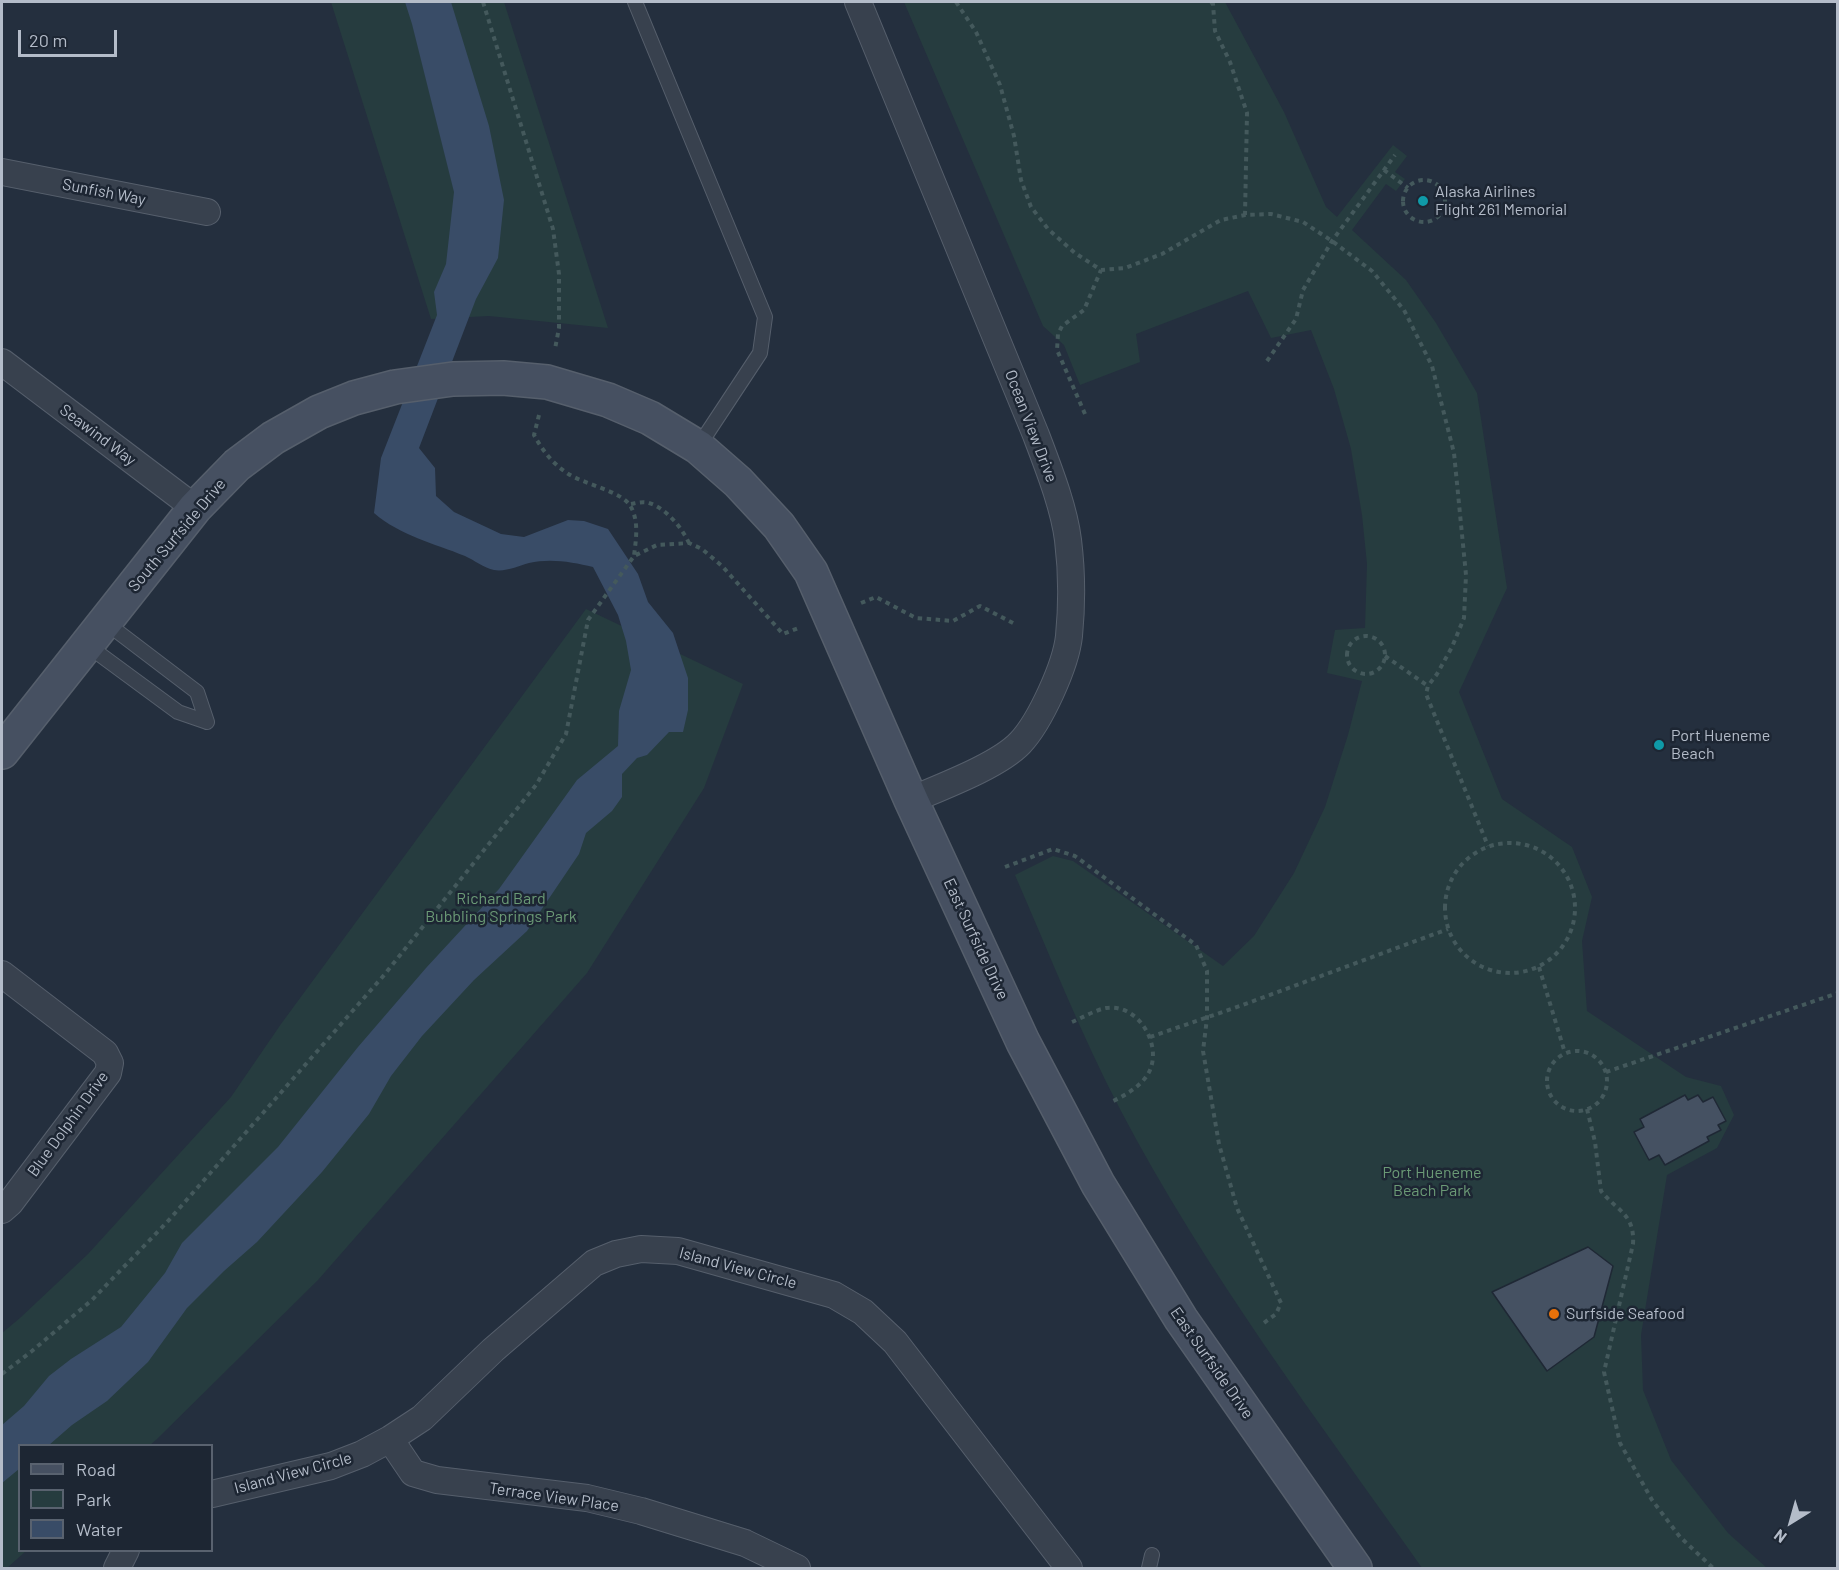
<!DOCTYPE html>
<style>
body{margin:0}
#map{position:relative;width:1839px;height:1570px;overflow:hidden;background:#242f3e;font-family:Barlow,sans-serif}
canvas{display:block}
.frame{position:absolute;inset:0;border:3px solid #b4bcc9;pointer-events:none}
.legend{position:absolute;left:18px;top:1444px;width:195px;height:108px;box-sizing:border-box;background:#1d2633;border:2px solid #59626f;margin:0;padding:8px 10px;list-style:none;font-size:18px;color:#b4bcc9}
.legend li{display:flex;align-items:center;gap:12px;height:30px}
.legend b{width:30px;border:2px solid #59626f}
.north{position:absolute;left:1761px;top:1492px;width:60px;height:60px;-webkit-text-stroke:4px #1d2633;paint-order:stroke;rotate:217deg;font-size:16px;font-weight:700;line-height:24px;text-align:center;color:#b4bcc9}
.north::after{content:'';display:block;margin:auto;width:21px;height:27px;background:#b4bcc9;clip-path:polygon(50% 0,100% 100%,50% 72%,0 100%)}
.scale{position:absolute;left:18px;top:30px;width:99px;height:27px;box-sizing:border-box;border:3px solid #b4bcc9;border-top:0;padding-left:8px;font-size:18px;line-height:21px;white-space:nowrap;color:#b4bcc9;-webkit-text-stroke:4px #1d2633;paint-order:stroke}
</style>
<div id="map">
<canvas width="1839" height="1570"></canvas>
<div class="frame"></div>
<ul class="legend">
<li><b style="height:8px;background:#465061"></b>Road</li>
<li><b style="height:16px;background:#263c3f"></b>Park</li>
<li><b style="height:16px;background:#394c67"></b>Water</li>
</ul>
<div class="north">N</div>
<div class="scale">20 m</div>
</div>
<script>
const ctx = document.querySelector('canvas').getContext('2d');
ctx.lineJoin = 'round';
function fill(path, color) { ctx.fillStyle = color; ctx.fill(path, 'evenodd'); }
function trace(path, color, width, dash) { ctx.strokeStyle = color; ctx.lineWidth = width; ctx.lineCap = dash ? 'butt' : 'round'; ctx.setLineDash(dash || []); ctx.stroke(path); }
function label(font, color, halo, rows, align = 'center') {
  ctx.font = font + ' Barlow,sans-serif'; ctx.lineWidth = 5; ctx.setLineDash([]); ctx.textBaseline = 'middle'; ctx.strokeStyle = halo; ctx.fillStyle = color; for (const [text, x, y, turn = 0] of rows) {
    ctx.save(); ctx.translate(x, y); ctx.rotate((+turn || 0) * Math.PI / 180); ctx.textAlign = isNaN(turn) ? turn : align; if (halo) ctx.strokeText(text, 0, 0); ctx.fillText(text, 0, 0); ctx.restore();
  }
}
const green = new Path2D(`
 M 331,2 L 504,2 L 608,328 L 489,316 L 431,319 Z
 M 904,2 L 1225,2 L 1284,112 L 1326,207 L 1337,217 L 1393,145 L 1407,156 L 1395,172 L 1405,179 L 1396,191 L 1386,184 L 1352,230 L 1406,280 L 1436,323 L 1477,393 L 1507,588 L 1459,692 L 1502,799 L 1572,847 L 1592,897 L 1582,941 L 1587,1011 L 1686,1077 L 1721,1086 L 1734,1115 L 1717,1148 L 1667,1175 L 1641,1335 L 1643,1390 L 1671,1460 L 1728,1533 L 1767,1568 L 1422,1568 C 1317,1419 1206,1273 1121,1111 C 1081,1035 1049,953 1015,875 L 1053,856 L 1073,861 L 1223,966 L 1254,936 L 1294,873 L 1325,807 L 1348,735 L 1362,681 L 1327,673 L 1335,630 L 1365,628 L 1367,564 L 1362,515 L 1351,449 L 1334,389 L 1311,330 L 1271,338 L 1248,291 L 1136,334 L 1140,362 L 1080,385 L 1064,345 L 1043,326 Z
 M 586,609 L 743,684 L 704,788 L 587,973 L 318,1280 L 157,1439 L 149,1446 L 20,1446 L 20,1550 L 26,1551 L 7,1568 L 2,1568 L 2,1333 L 20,1318 L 88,1254 L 231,1097 L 281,1024 Z`);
const water = new Path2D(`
 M 405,2 L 451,2 L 489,126 L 504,200 L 498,258 L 476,299 L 419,448 L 435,468 L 436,496 L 454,512 L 501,534 L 524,537 L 568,520 L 584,521 L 608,529 L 638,574 L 648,602 L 673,633 L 688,678 L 688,710 L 683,732 L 669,732 L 647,755 L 637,758 L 622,774 L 622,797 L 612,811 L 586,833 L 579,854 L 527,931 L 474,980 L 422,1036 L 391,1076 L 369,1114 L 322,1172 L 257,1242 L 224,1271 L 187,1308 L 148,1362 L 107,1401 L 72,1425 L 49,1445 L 20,1446 L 19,1469 L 2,1483 L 2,1425 L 24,1406 L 49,1376 L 71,1359 L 121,1327 L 165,1273 L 182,1243 L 278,1147 L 358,1047 L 426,968 L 499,889 L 577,780 L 618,746 L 619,711 L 631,670 L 626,641 L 618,615 L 593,567 C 573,562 550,558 529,563 C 518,566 506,572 494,570 C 484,568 474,560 465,556 C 433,543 401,536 374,513 L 381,458 L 437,315 L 434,292 L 446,264 L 454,192 L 412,24 Z`);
const building = new Path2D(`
 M 1685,1095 L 1688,1100 L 1698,1095 L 1703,1102 L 1713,1097 L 1726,1121 L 1718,1125 L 1721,1130 L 1707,1137 L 1709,1141 L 1665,1165 L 1659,1155 L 1649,1160 L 1634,1132 L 1644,1127 L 1640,1119 Z
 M 1588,1247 L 1613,1266 L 1594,1337 L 1547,1371 L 1492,1292 Z`);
const path = new Path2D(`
 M 483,2 L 553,229 L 559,274 L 559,328 L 555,349
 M 956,2 L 976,32 L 1000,85 L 1014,136 L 1021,180 L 1031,207 L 1048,229 L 1075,253 L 1101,270 L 1125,268 L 1162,254 L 1221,220 L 1245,215 L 1271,214 L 1303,222 L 1332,241 L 1372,271 L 1404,310 L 1432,366 L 1454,453 L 1466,575 L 1464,618 L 1452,647 L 1437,674 L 1428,686 L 1426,694 L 1488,846
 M 1211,2 L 1213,4 L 1215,31 L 1230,62 L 1247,113 L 1245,215
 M 1384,170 L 1408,188
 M1403 201a21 21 0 1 1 42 0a21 21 0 1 1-42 0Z
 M 1267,361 L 1296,319 L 1303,290 L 1332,241 L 1395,155
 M 1085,414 L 1057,350 L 1058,334 L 1062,326 L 1084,310 L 1101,270
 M 539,415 L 534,435 C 543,451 552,463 567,473 C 582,484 623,491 631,507 C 639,522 636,539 634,556
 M 631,504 C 637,503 643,501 649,503 C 666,508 682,528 689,543
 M 861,603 L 876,597 L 916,618 L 953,621 L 980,606 L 1015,624
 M1347 655a19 19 0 1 1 38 0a19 19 0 1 1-38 0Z
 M 1385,656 L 1428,686
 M1445 908a65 65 0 1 1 130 0a65 65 0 1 1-130 0Z
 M 1005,867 L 1053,849 L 1075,856 L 1196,945 L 1207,971 L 1207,1018 L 1203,1051 L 1219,1144 L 1237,1208 L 1281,1303 L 1276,1314 L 1261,1325
 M 1539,967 L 1565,1053
 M 1072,1022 C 1082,1018 1095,1010 1106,1008 C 1139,1003 1164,1047 1148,1074 C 1140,1087 1124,1096 1111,1102
 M 1150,1037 L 1240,1006 L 1448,929
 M1547 1081a30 30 0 1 1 60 0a30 30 0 1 1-60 0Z
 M 1606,1072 L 1838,993
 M 1587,1109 L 1595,1142 L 1601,1191 C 1617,1211 1635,1214 1633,1244 L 1604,1372 L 1620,1443 L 1652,1500 L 1680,1537 L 1713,1568
 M 2,1374 L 32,1351 L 92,1300 L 169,1220 L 385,974 L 536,785 L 566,734 L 588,620 L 634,556 L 657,545 L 689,543 L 702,549 L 722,566 L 783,634 L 801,627`);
const lane = new Path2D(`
 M 635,2 L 765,317 L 760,353 L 698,447
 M 105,622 L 197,692 L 207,722
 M 87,645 L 178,712 L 207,722
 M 1149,1568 L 1152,1555`);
const street = new Path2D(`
 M 858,2 L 1036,435 C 1048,467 1064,507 1068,540 C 1072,572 1072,605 1069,636 C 1066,665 1040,722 1020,743 C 998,766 941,787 911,800
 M 2,172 L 207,212
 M 2,362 L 195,508
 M 2,974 L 105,1053 L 110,1063 L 108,1073 L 10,1203 L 2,1210
 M 390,1439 L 413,1473 L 437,1480 L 587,1498 L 641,1511 L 745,1543 L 797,1568
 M 212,1494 L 331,1466 L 362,1454 L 390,1439 L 422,1418 L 493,1350 L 594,1263 L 616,1254 L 641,1249 L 678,1251 L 834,1295 L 863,1312 L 895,1342 L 1069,1568
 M 117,1568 L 126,1550`);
const secondary = new Path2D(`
 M 2,752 L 195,508 L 237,465 L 273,438 L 319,412 L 354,398 L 395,387 L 453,379 L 503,378 L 547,382 L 608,400 L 650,418 L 698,447 L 738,482 L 779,526 L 811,572 L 911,800 L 1023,1042 L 1098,1184 L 1181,1319 L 1355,1568`);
const markers = [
 [1423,201,6,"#0f9aa8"],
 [1659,745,6,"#0f9aa8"],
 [1554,1314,6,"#e8710a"]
];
const streetNames = [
 ["Sunfish Way",104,192,11],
 ["Ocean View Drive",1031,426,69],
 ["Seawind Way",98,435,37],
 ["South Surfside Drive",177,535,-50],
 ["East Surfside Drive",976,939,65],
 ["Blue Dolphin Drive",68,1124,-54],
 ["Island View Circle",738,1268,15],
 ["East Surfside Drive",1212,1363,55],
 ["Island View Circle",293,1473,-15],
 ["Terrace View Place",554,1497,8]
];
const poiNames = [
 ["Alaska Airlines",1435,192],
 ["Flight 261 Memorial",1435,210],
 ["Port Hueneme",1671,736],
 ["Beach",1671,754],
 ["Surfside Seafood",1566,1314]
];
const parkNames = [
 ["Richard Bard",501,899],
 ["Bubbling Springs Park",501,917],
 ["Port Hueneme",1432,1173],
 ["Beach Park",1432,1191]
];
fill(green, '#263c3f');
fill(water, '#394c67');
fill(building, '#455162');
trace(building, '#1f2835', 1.5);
trace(lane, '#565f6c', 16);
trace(street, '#565f6c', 28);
trace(secondary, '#565f6c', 36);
trace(path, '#44595c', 4, [4.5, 4.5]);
trace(lane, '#38414e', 14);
trace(street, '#38414e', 26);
trace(secondary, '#465061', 33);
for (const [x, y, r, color] of markers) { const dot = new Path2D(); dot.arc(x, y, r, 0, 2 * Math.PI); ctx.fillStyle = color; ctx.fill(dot); trace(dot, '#1d2633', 2); }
label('16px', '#b4bcc9', '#1d2633', streetNames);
label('16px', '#b4bcc9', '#1d2633', poiNames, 'left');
label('16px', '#6b9a76', '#1d2633', parkNames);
</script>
